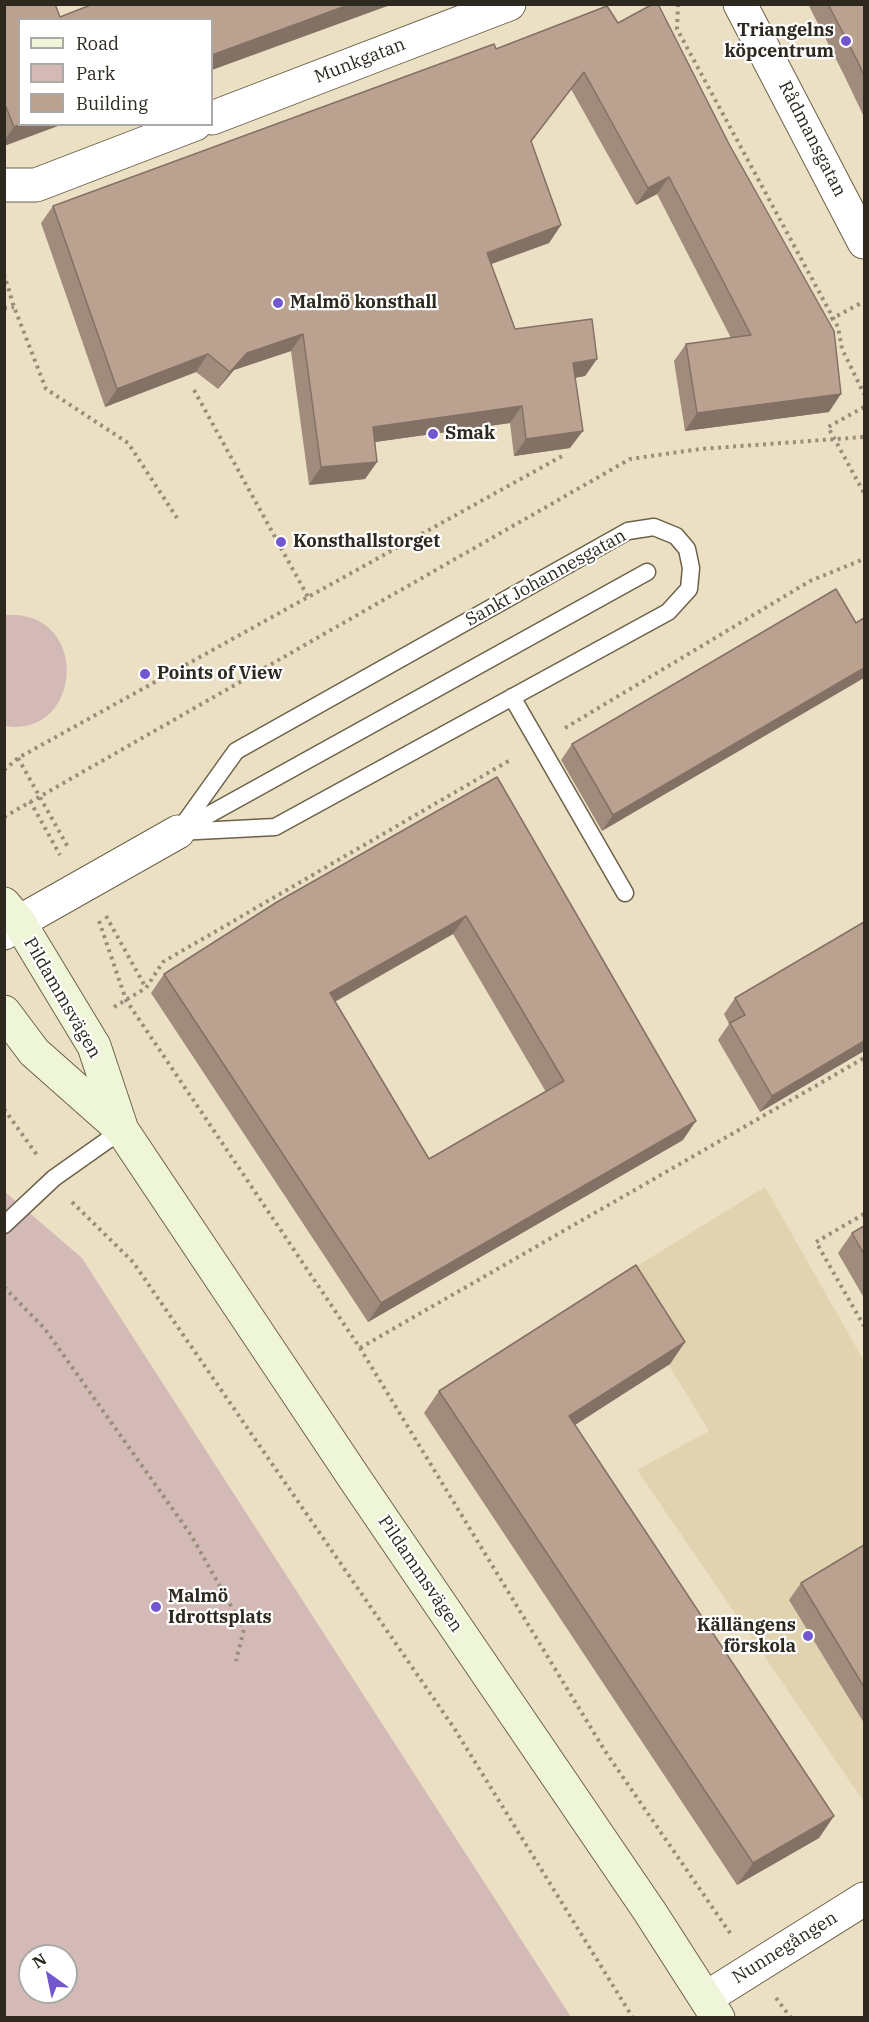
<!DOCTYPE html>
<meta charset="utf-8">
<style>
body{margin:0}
#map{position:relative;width:869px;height:2022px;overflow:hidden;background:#ece0c4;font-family:"IBM Plex Serif",serif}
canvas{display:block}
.frame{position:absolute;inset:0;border:6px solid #2d291e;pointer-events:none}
.legend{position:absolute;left:18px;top:18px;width:195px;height:108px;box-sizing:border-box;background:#fff;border:2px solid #aba9a5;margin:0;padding:8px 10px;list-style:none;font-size:18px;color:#2d291e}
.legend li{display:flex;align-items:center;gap:12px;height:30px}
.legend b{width:30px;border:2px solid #aba9a5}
.north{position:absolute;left:18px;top:1944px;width:60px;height:60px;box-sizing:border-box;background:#fff;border:2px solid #aba9a5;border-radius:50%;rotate:327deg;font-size:16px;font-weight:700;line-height:24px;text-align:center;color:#2d291e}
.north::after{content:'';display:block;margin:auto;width:21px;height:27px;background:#7356d0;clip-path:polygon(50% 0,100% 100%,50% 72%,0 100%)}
</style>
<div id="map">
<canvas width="869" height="2022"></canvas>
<div class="frame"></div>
<ul class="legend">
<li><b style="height:8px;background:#eff5d8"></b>Road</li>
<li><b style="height:16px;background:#d3bab7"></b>Park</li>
<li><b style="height:16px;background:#bba290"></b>Building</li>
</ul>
<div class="north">N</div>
</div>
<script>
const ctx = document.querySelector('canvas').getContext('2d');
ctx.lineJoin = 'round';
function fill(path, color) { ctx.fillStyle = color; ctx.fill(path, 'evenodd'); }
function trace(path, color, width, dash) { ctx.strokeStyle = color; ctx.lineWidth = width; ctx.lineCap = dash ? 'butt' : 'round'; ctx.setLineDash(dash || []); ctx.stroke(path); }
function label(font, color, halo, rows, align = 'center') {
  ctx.font = font + ' "IBM Plex Serif",serif'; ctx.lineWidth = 4.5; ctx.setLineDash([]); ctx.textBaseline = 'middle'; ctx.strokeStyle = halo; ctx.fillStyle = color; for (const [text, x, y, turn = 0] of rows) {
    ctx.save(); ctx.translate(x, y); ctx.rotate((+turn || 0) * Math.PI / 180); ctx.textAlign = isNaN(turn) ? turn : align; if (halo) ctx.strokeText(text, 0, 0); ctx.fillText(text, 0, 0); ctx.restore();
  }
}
const built = new Path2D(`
 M 765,1187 L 864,1361 L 864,1802 L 637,1470 L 709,1431 L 616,1279 Z`);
const green = new Path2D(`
 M 4,615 C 92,608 83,739 5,726 Z
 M 4,1191 L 82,1258 L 571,2017 L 5,2017 ZM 30,1956 L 66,1956 L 66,1992 L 30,1992 Z`);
const path = new Path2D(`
 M 678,4 L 677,29 L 838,327 L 842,349 L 864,394
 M 4,274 L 14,307 L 46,389 L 128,443 L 177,518
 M 4,308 L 14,307
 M 824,323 L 861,303
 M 194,390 L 308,597
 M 864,407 L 828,427 L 864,493
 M 565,728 L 810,581 L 864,559
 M 18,758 L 69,849
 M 4,770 L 18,758 L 564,455
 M 30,801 L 60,855
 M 4,817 L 630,459 L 700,449 L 864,437
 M 106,916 L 146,988
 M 99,921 L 126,1000 L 360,1348 L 605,1751 L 732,1936
 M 114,1007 L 146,988 L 163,962 L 512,759
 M 4,1109 L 37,1155
 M 72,1202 L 133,1262 L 454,1728 L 633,2018
 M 864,1214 L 816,1242 L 864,1326
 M 4,1287 L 45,1329 L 191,1535 L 244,1629 L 236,1661
 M 360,1348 L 864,1058
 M 776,1998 L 791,2018`);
const lane = new Path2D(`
 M 654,527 L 676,536 L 687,549 L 691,568 L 689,589 L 668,612 L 275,827 L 178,832 L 236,751 L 628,531 Z
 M 512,697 L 625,893
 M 183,829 L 647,572
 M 4,1225 L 54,1178 L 122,1130`);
const street = new Path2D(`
 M 740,4 L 864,242
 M 212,118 L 509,4
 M 4,185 L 36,185 L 195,124
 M 4,933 L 19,922 L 178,832
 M 706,1998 L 864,1899`);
const secondary = new Path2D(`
 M 4,904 L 19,922 L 94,1046 L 122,1130
 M 4,1012 L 34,1052 L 122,1130 L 355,1479 L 650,1912 L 718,2018`);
const wall = new Path2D(`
 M 4,4 L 20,124 L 63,124 L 4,146 Z
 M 808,4 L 864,4 L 864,117 L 845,77 Z
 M 607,6 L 829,412 L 685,431 L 674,361 L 686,344 L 731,338 L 657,194 L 636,205 L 571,89 L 531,142 L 561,225 L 549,243 L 491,264 L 515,329 L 597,359 L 585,376 L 575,378 L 570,448 L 514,456 L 510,423 L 375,442 L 377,462 L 365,479 L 309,485 L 291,351 L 234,370 L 218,389 L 196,372 L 105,407 L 41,223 L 53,206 L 496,49 Z
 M 836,589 L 602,831 L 561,760 L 572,744 Z
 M 497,777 L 683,1140 L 368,1322 L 151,993 L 164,974 ZM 453,934 L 546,1092 L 429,1159 L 335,1002 Z
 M 735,998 L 864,1051 L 760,1112 L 718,1040 L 729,1024 L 724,1014 Z
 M 864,1226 L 864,1298 L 838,1253 L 852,1233 Z
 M 685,1342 L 670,1364 L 575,1425 L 834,1816 L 819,1838 L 737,1885 L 424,1413 L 439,1391 Z
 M 864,1545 L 864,1723 L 789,1600 L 801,1583 Z`);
const shadedWall = new Path2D(`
 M 351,4 L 393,4 L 212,70 L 212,55 Z
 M 584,72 L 571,89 L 518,159 L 531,141 Z
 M 21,124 L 63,124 L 4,146 L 4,141 L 14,127 Z
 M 669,177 L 657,194 L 636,205 L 648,188 Z
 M 561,225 L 549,243 L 475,270 L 487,253 Z
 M 303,334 L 291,351 L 234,370 L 218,389 L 230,372 L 247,353 Z
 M 208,354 L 196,372 L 105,407 L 117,389 Z
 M 597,359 L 585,376 L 561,380 L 573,363 Z
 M 841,394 L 829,412 L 685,431 L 697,413 Z
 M 522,406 L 510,423 L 361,444 L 373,427 Z
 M 583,431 L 570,448 L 514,456 L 526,439 Z
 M 377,462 L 365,479 L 309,485 L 321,467 Z
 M 864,668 L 864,678 L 602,831 L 613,815 Z
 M 466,916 L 453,934 L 316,1012 L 330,993 Z
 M 864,1041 L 864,1051 L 760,1112 L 772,1096 Z
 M 696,1121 L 683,1140 L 368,1322 L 381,1303 Z
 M 685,1342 L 670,1364 L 553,1439 L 569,1416 Z
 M 834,1816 L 819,1838 L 737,1885 L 753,1863 Z`);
const building = new Path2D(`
 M 4,4 L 55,4 L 60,17 L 93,4 L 351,4 L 212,55 L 212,20 L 20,20 L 20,124 L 21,124 L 14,127 L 4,102 Z
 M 653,4 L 658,4 L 729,144 L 834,331 L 841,394 L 697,413 L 686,344 L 751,335 L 669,177 L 648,188 L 584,72 L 531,141 L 561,225 L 487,253 L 515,329 L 592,319 L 597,359 L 573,363 L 583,431 L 526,439 L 522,406 L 373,427 L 377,462 L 321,467 L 303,334 L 247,353 L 230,372 L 208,354 L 117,389 L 53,206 L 494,44 L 496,49 L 607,6 L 618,23 Z
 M 828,4 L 864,4 L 864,76 L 857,60 Z
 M 836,589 L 856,623 L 864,618 L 864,668 L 613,815 L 572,744 Z
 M 497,777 L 696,1121 L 381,1303 L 164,974 L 277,902 ZM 466,916 L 564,1081 L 429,1159 L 330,993 Z
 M 864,922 L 864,1041 L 772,1096 L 730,1023 L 745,1015 L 735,998 Z
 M 864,1226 L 864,1254 L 852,1233 Z
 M 636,1265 L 685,1342 L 569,1416 L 834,1816 L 753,1863 L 439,1391 Z
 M 864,1545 L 864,1687 L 801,1583 Z`);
const markers = [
 [846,41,6,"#7356d0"],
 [278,303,6,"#7356d0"],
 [433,434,6,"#7356d0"],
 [281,542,6,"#7356d0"],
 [145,674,6,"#7356d0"],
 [156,1607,6,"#7356d0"],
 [808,1636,6,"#7356d0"]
];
const poiNames = [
 ["Triangelns",834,31,"right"],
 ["köpcentrum",834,52,"right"],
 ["Malmö konsthall",290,303],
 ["Smak",445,434],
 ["Konsthallstorget",293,542],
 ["Points of View",157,674],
 ["Malmö",168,1597],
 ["Idrottsplats",168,1618],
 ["Källängens",796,1626,"right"],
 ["förskola",796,1647,"right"]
];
const streetNames = [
 ["Munkgatan",360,61,-21],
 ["Rådmansgatan",812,139,63],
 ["Sankt Johannesgatan",546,578,-29],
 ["Pildammsvägen",62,998,60],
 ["Pildammsvägen",420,1574,56],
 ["Nunnegången",785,1948,-32]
];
fill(built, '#e2d3b0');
fill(green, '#d3bab7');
trace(lane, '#6c6249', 19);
trace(street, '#6c6249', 35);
trace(secondary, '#6c6249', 35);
trace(path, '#988f7b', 4, [3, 4.5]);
trace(lane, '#fff', 16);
trace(street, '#fff', 33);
trace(secondary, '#eff5d8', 33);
fill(wall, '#a18b7c');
fill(shadedWall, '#837165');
fill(building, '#bba290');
trace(building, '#837165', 1.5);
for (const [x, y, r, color] of markers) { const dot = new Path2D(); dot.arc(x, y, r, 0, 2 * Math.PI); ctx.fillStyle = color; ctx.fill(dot); trace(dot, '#fff', 2); }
label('bold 18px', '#2d291e', '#fff', poiNames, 'left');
label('18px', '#2d291e', '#fff', streetNames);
</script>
